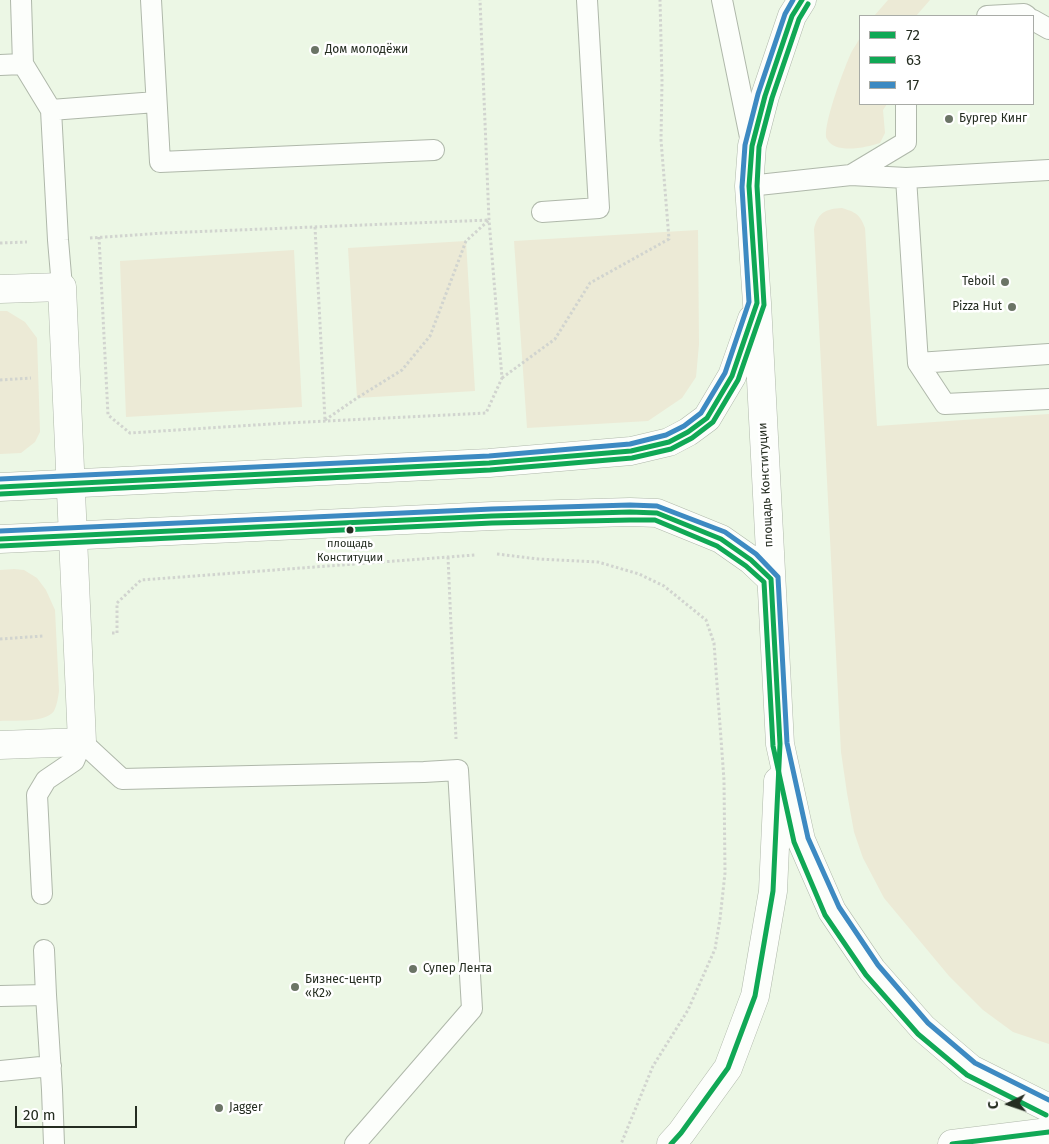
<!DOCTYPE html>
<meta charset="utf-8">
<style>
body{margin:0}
#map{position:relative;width:1049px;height:1144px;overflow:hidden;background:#ecf7e5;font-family:"Fira Sans",sans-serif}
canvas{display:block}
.legend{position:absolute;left:859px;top:15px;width:175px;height:90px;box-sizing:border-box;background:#fff;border:1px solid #a8aba6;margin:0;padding:6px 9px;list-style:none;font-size:15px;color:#252d21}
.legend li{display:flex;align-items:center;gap:10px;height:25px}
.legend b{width:25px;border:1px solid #a8aba6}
.north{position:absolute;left:984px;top:1079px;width:50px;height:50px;-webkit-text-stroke:4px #fff;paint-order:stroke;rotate:266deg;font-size:14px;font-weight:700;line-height:20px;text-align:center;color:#252d21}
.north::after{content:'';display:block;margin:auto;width:18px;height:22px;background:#252d21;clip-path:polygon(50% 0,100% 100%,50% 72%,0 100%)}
.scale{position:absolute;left:15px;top:1106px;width:122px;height:22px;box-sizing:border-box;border:2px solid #252d21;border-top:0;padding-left:6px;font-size:15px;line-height:18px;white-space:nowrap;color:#252d21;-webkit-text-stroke:4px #fff;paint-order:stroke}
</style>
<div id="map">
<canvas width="1049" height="1144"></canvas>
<ul class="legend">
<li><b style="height:6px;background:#10a855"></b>72</li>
<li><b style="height:6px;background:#10a855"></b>63</li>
<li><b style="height:6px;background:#3d8ac2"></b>17</li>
</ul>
<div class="north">С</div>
<div class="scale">20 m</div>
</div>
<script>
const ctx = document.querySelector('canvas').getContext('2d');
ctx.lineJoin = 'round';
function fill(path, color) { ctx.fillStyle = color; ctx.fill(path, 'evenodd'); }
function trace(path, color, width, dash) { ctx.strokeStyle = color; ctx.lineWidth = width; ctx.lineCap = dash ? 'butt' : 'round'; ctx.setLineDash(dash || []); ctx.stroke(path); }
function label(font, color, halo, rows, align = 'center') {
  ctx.font = font + ' "Fira Sans",sans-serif'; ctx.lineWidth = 5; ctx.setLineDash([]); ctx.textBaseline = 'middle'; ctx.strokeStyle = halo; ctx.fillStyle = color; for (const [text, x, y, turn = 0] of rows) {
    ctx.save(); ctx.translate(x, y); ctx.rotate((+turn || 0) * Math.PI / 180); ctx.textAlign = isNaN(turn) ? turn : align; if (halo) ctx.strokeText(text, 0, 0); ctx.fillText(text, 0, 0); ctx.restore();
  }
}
const green = new Path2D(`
 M 888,0 L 930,0 L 916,16 L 874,16 Z
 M 860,37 L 860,104 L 887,104 L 883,110 L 885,133 L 880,143 C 868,147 835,155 827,139 C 821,129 846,63 852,51 C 855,46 858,42 860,37 Z
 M 842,208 C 855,212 860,214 865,228 L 877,426 L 1049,414 L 1049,1044 L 1013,1032 L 983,1010 L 949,976 L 884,898 L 863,858 L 854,832 L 847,793 L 841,752 L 814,229 C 818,212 826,209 842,208 Z
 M 698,230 L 699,344 L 696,377 L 682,398 L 648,421 L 527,428 L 514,241 Z
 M 466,241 L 475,391 L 357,398 L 348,248 Z
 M 294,250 L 302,407 L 126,417 L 120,261 Z
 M 0,311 L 7,311 L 25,322 L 37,338 L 40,432 L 35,442 L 21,453 L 0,454 Z
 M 14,569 L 24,570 L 37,578 L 46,590 L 55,610 L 59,691 C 58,698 57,705 54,711 C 46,723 14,720 0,721 L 0,570 Z`);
const path = new Path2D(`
 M 315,227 L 325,420
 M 99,237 L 108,415 L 130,433 L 286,423 L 486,413 L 502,378 L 489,220 L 480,0
 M 90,238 L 164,233 L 489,220
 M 0,243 L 27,242
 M 502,378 L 555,339 L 590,283 L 669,239 L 661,140 L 662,81 L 660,0
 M 0,380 L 31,378
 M 325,420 L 357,398 L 402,370 L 430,336 L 466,241 L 489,220
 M 497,554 L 538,559 L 598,562 L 639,574 L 664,586 L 706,620 L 714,643 L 724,780 L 725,873 L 720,919 L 715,949 L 688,1010 L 653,1066 L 621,1144
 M 448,557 L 456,739
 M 112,633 L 117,633 L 117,603 L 141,580 L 475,555
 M 0,639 L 43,636`);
const lane = new Path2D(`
 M 21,0 L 23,64 L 51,110 L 58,240 L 62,287
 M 151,0 L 160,162 L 434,150
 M 722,0 L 751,142
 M 987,16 L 1024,14 L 1027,16
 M 1033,20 L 1049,29
 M 0,65 L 23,64
 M 51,110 L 156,102
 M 851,175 L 906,142 L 906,104
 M 906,178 L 918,363 L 945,404 L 1049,399
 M 749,186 L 851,175 L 906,178 L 1049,170
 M 542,212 L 599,208 L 587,0
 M 918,363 L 1049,354
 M 42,894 L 37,795 L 46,780 L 74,761 L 82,742 L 122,779 L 424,772 L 458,770 L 472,1009 L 355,1144
 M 46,995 L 52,1090 L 54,1144
 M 0,996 L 46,995 L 44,950
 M 0,1071 L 51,1066`);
const street = new Path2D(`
 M 0,289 L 62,287 L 82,742 L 0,745`);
const secondary = new Path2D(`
 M 802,0 L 792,16 L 765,96 L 752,146 L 749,186 L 757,303 L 780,744 L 801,840 L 832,911 L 872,970 L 923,1028 L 971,1069 L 1049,1108
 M 0,487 L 489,463 L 631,451 L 669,442 L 688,432 L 707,418 L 732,376 L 752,319
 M 0,539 L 492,516 L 630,512 L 657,513 L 721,539 L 751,560 L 771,579
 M 671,1144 L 681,1133 L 728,1068 L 755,996 L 773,891 L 778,781
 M 952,1144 L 1049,1132`);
const bus1 = new Path2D(`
 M 0,487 L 489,463 L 631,451 L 669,442 L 688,432 L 707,418 L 732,376 L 757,303 L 749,186 L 752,146 L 765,96 L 792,16 L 802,0
 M 0,539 L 492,516 L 630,512 L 657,513 L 721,539 L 751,560 L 771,579 L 780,744 L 773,891 L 755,996 L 728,1068 L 681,1133 L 671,1144
 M 952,1144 L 1049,1132`);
const bus2 = new Path2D(`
 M 0,494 L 490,470 L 632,458 L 671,449 L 692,438 L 713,422 L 738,380 L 764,305 L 757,186 L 759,147 L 772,98 L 799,19 L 808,4
 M 0,546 L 492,523 L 630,520 L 655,520 L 717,546 L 746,566 L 764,582 L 773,746 L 794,842 L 825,915 L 866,975 L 918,1034 L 967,1075 L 1046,1115`);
const bus3 = new Path2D(`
 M 0,479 L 489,456 L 630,444 L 666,435 L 684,426 L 701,413 L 725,373 L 749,302 L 742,187 L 745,145 L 758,94 L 785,14 L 793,0
 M 0,531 L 492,509 L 630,505 L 657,506 L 725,532 L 756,554 L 778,577 L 787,743 L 808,838 L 839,907 L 878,965 L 928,1023 L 975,1063 L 1049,1100`);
const markers = [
 [315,50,5,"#6b7466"],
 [949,119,5,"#6b7466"],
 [1005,282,5,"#6b7466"],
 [1012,307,5,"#6b7466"],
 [350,530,4.5,"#252d21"],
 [413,969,5,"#6b7466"],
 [295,987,5,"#6b7466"],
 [219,1108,5,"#6b7466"]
];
const busNames = [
 ["площадь",350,544],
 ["Конституции",350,558]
];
const poiNames = [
 ["Дом молодёжи",325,50],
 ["Бургер Кинг",959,119],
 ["Teboil",995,282,"right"],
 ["Pizza Hut",1002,307,"right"],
 ["Супер Лента",423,969],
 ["Бизнес-центр",305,980],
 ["«К2»",305,994],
 ["Jagger",229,1108]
];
const streetNames = [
 ["площадь Конституции",766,485,-93]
];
fill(green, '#ecead6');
trace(lane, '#afb8aa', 22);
trace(street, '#afb8aa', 29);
trace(secondary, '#afb8aa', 29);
trace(path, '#d1d4cf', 3, [2.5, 2.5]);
trace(lane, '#fcfefb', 20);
trace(street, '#fcfefb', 28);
trace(secondary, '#fcfefb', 28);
trace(bus1, '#10a855', 5);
trace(bus2, '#10a855', 5);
trace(bus3, '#3d8ac2', 5);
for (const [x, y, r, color] of markers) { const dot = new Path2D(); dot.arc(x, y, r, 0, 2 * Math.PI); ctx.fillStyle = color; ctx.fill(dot); trace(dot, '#fff', 2); }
label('11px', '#252d21', '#fff', busNames);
label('12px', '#252d21', '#fff', poiNames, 'left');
label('12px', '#252d21', '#fff', streetNames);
</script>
